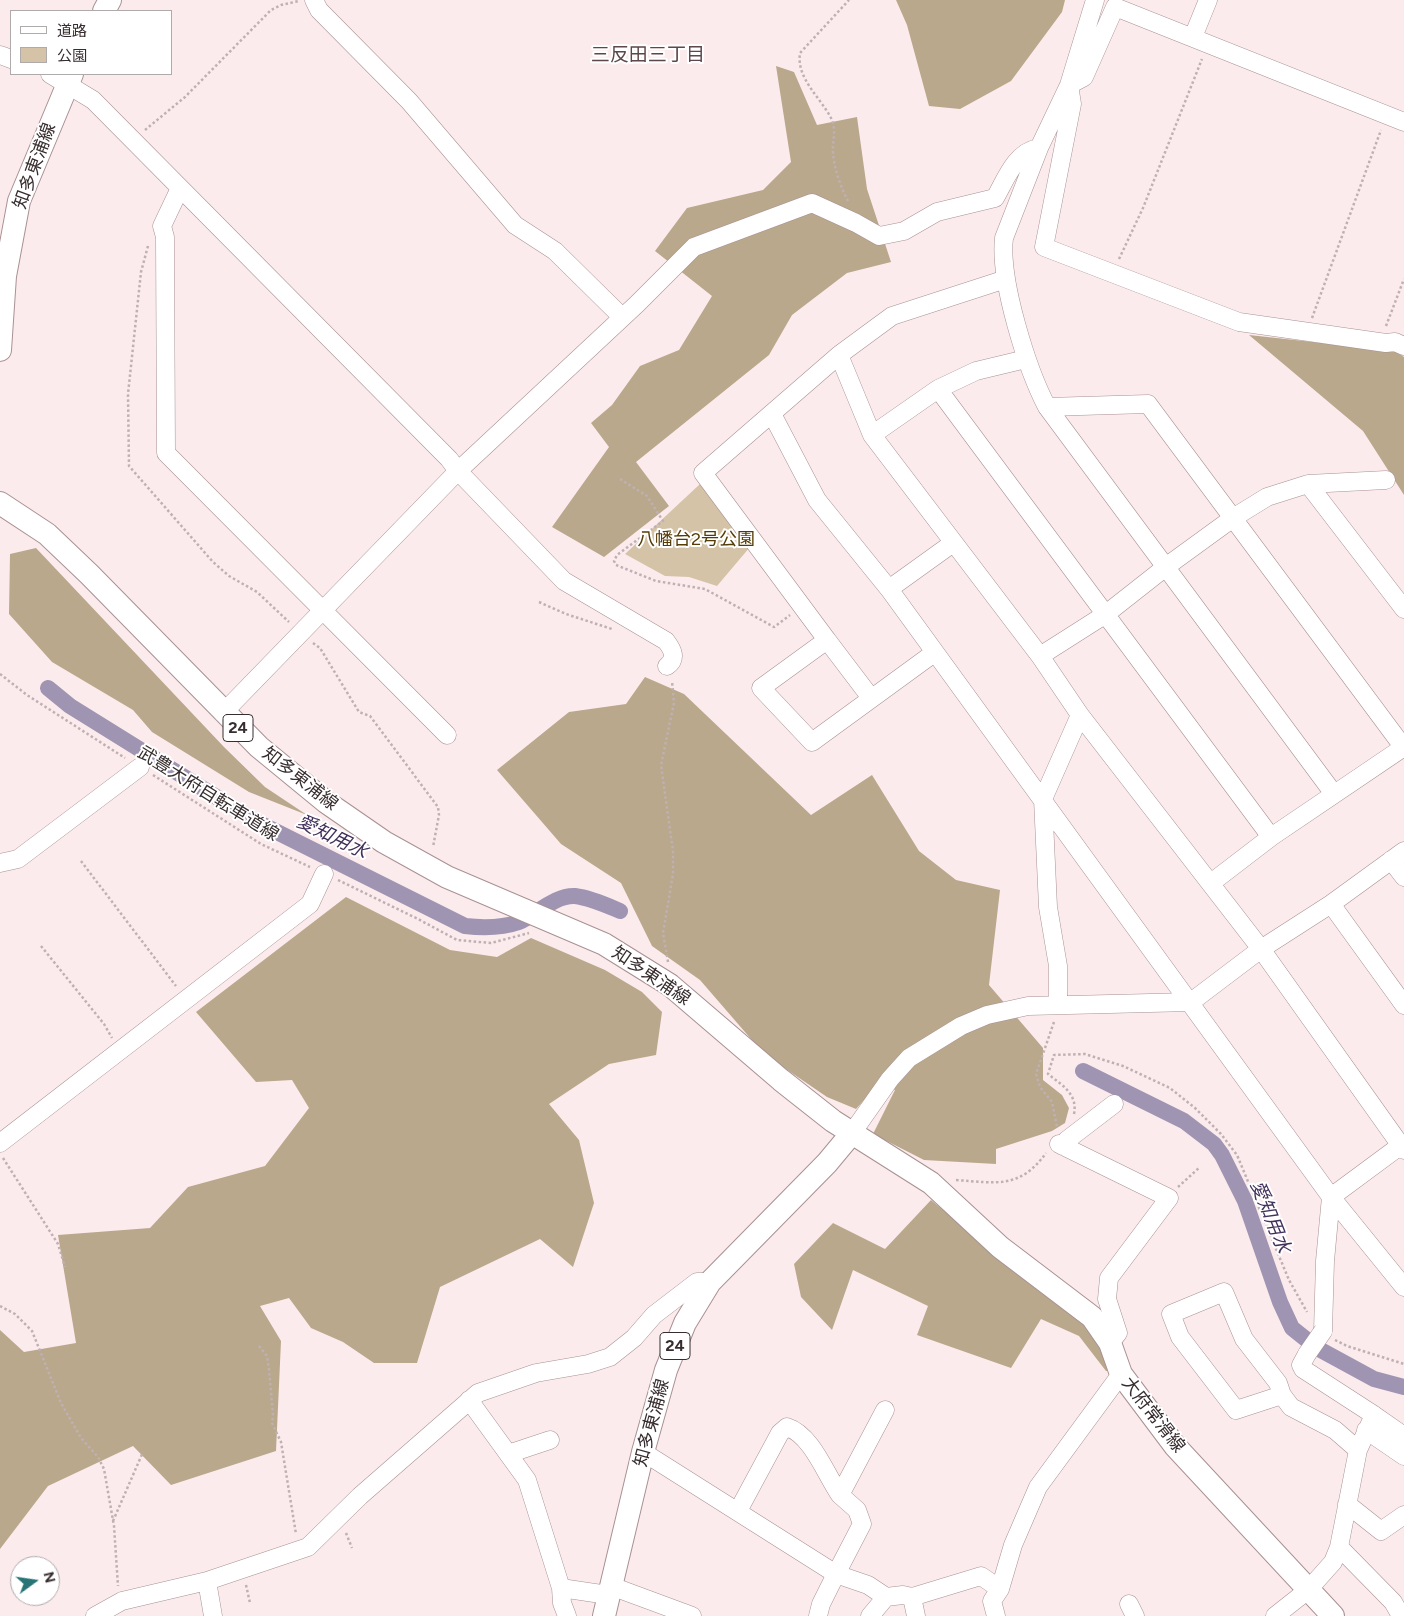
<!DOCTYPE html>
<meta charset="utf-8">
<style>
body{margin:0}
#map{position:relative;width:1404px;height:1616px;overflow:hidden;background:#fcebed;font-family:Figtree,"Noto Sans JP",sans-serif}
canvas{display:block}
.legend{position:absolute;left:10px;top:10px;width:162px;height:65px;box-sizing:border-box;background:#fff;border:1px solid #afabab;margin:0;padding:6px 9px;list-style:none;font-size:15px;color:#372d2e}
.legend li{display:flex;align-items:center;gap:10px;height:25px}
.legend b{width:25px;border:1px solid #afabab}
.north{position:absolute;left:10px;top:1556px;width:50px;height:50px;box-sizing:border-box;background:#fff;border:1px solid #afabab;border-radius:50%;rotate:76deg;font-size:14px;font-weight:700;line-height:20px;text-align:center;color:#372d2e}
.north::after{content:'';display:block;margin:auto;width:18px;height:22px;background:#297476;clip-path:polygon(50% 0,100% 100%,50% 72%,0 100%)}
</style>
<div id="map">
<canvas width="1404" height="1616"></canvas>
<ul class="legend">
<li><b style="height:6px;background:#fff"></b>道路</li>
<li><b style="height:14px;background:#d4c3a7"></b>公園</li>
</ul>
<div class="north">N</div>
</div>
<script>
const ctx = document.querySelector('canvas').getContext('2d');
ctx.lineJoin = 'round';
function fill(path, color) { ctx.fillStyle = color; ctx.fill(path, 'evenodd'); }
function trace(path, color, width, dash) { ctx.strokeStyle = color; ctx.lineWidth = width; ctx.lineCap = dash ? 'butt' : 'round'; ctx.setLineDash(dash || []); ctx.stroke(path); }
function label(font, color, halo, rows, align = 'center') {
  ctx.font = font + ' Figtree,"Noto Sans JP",sans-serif'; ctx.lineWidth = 4; ctx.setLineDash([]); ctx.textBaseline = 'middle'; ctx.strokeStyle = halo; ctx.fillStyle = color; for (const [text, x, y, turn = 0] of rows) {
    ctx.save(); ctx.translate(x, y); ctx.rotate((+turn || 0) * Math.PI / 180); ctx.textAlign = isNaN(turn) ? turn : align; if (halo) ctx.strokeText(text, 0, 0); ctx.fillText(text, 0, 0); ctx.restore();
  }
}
const green = new Path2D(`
 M 700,484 L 750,547 L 717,586 L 689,577 L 665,576 L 625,554 Z`);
const forest = new Path2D(`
 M 896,0 L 1065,0 L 1062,12 L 1011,81 L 960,109 L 929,106 L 907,25 Z
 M 776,66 L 794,72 L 817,125 L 857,117 L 867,189 L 891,262 L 847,273 L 792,315 L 769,355 L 636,462 L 669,506 L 604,557 L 552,527 L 609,447 L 591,423 L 612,405 L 640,366 L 679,350 L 712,296 L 655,251 L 687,208 L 763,190 L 791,162 Z
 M 1249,335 L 1395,351 L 1404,357 L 1404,495 L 1363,431 Z
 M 36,548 L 224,747 L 265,787 L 307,815 L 249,792 L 152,732 L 133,710 L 52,662 L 9,614 L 10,554 Z
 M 645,677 L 684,694 L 811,815 L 872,775 L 919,851 L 956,880 L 1000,890 L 989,985 L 1043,1048 L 1043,1080 L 1062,1095 L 1069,1108 L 1065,1123 L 1052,1131 L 996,1149 L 996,1164 L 924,1160 L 873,1134 L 895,1090 L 880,1082 L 856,1109 L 827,1097 L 764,1054 L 700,980 L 652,946 L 621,883 L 561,844 L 497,770 L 569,712 L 626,704 Z
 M 346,897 L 450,950 L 497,957 L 531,938 L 605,970 L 642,992 L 662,1012 L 656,1055 L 609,1064 L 549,1104 L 579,1140 L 594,1203 L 573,1267 L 540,1239 L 440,1287 L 417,1363 L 374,1363 L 343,1342 L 311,1328 L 289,1298 L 260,1306 L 281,1341 L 276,1451 L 171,1485 L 133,1446 L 48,1486 L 0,1549 L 0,1330 L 24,1352 L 76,1343 L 58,1235 L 150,1228 L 188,1187 L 265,1166 L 309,1108 L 292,1080 L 256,1082 L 196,1012 Z
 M 931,1200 L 995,1253 L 1090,1321 L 1113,1371 L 1106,1371 L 1079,1336 L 1041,1319 L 1011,1368 L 917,1335 L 928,1306 L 853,1270 L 832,1330 L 801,1297 L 794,1264 L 833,1223 L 885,1249 Z`);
const canal = new Path2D(`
 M 48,688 L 70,706 L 255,821 L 465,926 C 483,928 502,928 519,922 C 537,914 555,895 575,896 C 591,898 606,905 620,911
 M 1083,1071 L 1184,1121 L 1214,1144 L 1222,1155 L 1245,1201 L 1280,1302 L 1292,1328 L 1317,1348 L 1374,1379 L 1404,1387`);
const path = new Path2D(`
 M 145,130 L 185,97 L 271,10 L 281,5 L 299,1
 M 848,201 C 841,188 834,168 833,153 C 832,141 837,130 831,118 C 820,97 796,78 800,53 L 849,0
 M 148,246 L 141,272 L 128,394 L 129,466 L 213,562 L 229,576 L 257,592 L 289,622
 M 1119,259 L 1143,208 L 1202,59
 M 1312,318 L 1381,130
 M 1386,326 L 1404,279
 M 620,479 L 647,496 L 663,521 L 617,555 L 614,561 L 616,565 L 656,581 L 705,589 L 774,627 L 790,615
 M 539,602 L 566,614 L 612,629
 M 313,643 L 320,648 L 359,712 L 370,716 L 438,807 L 439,815 L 433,847
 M 0,674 L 27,695 L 125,758
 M 153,775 L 261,844 L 310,867
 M 81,861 L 176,986
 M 338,880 L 418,919 L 457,940 L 491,943 L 529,933
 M 41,946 L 104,1024 L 112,1038
 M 668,962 L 663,933 L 673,874 L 673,851 L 661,765 L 674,703 L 672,681
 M 1054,1022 L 1036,1074 L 1040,1087 L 1052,1102 L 1057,1127
 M 1074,1114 C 1078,1094 1062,1085 1048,1074 L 1054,1055 L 1085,1054 L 1123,1066 L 1170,1088 L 1195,1108 L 1221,1134 L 1237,1155 L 1289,1280 L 1307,1312
 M 3,1158 L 58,1244 L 65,1267
 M 956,1180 C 997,1183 1020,1189 1046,1153
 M 1178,1187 L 1200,1167
 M 0,1306 L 15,1314 L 32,1331 L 61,1403 L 81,1438 L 98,1457 L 104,1469 L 114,1526 L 118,1586
 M 1335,1340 L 1347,1346 L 1404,1364
 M 259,1346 L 267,1356 L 269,1369 L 273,1415 L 272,1423 L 281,1442 L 296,1534
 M 113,1521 L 143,1452
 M 346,1533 L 352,1548
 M 246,1585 L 250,1603`);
const minor = new Path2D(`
 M 314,0 L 319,10 L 409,101 L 515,225 L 555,251 L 622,317
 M 1095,0 L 1069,85 L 1039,148 L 1004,238 C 999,280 1027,369 1047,407 L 1334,794
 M 1193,37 L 1208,0
 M 0,55 L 11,59
 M 50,74 L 93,100 L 449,459 L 458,471 L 564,581 L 666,641 C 673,650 677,659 667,666
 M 1069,85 L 1072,104 L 1044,247 L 1239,322 L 1386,343 L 1395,342 L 1404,346
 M 1069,85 L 1084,77 L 1115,7 L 1404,122
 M 180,188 L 162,226 L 165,237 L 166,453 L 447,735
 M 839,355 L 872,435 L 1040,656 L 1080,715 L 1261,949 L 1404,1150
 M 938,389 L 976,371 L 1026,359
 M 1047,407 L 1148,404 L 1404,748
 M 772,414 L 817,500 L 889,589 L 1331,1197 L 1404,1287
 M 872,435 L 938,389 L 1271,837
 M 1308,484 L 1386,480
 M 889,589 L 953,543
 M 827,640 L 871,698
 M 934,653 L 812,742 L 761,688 L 827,640 L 703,473 L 839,355 L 892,316 L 1006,279
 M 1040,656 L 1106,614 L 1167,566 L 1233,518 L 1267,497 L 1308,484 L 1404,609
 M 223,713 L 458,471 L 637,304 L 694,247 L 812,203 L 856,223 L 879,236 L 904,231 L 937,212 L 995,198 C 1006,179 1015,152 1039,148
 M 1391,860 L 1404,877
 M 0,863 L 18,859 L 140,767
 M 1211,883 L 1271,837 L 1404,747
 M 1331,904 L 1404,1005
 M 1058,1005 L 1058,966 L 1048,907 L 1043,799 L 1080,715
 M 852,1133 L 890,1079 L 909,1058 L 961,1026 L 987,1015 L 1028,1006 L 1191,1002 L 1261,949 L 1331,904 L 1404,851
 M 0,1143 L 310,904 L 324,874
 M 1059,1144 L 1169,1198 L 1109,1278 L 1107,1299 L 1118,1333 L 1110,1343
 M 1063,1146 L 1067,1140 L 1114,1104
 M 1323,1331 L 1325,1261 L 1331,1197 L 1400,1146
 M 1307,1354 L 1301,1365 L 1303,1369 L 1374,1415
 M 1282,1395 L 1236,1410 L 1180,1337 L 1171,1314 L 1224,1292 L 1244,1339 L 1278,1383 L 1282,1395 L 1291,1407 L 1335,1430 L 1358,1450
 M 469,1400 L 527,1480 L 561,1588 L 562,1603 L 567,1616
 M 1366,1430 L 1404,1456
 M 643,1452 L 836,1574 L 821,1604 L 818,1616
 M 508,1454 L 550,1440
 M 840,1495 L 857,1510 L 862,1524 L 836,1574 L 868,1585 L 886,1597 L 903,1595 L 912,1597
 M 1347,1504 L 1381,1531 L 1404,1515
 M 738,1511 L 780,1433 L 787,1427 C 812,1435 826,1475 840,1495 L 885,1410
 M 1339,1547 L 1393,1602 L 1401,1616
 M 207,1581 L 213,1616
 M 611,1586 L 692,1616
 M 561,1588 L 608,1595
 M 1129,1604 L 1135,1616
 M 95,1616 L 122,1601 L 207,1581 L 308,1547 L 360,1496 L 478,1393 L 536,1373 L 588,1364 L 610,1357 L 634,1338 L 654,1315 L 697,1282 L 710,1282
 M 870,1616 L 886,1597
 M 916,1616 L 912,1597 L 981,1576 L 1000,1589
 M 996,1616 L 992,1601 L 1000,1589 L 1013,1545 L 1038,1487 L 1121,1374
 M 1275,1616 L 1308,1590 L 1333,1562 L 1339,1547 L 1358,1450 L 1374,1415 L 1404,1436`);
const major = new Path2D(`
 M 104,11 L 110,0
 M 0,350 L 5,276 L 19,201 L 72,74
 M 0,503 L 47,534 L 89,574 L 259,747 L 326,802 L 384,842 L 447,877 L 604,944 L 670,985 L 781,1080 L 833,1121 L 931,1183 L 1000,1247 L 1092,1317 L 1110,1343 L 1121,1374 L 1175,1446 L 1333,1616
 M 604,1616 L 643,1452 L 666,1370 L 685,1323 L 710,1282 L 827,1163 L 852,1133`);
const minorBridge = new Path2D(`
 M 1307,1354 L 1323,1331`);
const shields = [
 [238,728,30],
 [675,1346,30]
];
const shieldNames = [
 ["24",238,728],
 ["24",675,1346]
];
const streetNames = [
 ["知多東浦線",35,166,-70],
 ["知多東浦線",300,779,38],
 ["武豊大府自転車道線",208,794,32],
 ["知多東浦線",651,976,34],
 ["大府常滑線",1153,1415,52],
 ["知多東浦線",652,1423,-75]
];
const parkNames = [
 ["八幡台2号公園",696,540]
];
const neighbourhoodNames = [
 ["三反田三丁目",648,55]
];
const waterNames = [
 ["愛知用水",332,837,26],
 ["愛知用水",1270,1217,68]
];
fill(green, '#d4c3a7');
fill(forest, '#b9a88b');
trace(canal, '#9f95b2', 16);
trace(minor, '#a99193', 19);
trace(major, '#a99193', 24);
trace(path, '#bfb0b2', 2.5, [2.5, 2.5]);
trace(minor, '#fff', 18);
trace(major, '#fff', 22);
trace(minorBridge, '#a99193', 19, []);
trace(minorBridge, '#fff', 18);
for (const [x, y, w] of shields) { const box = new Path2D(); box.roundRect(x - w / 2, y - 13.5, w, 27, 4); ctx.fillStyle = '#fff'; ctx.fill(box); trace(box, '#372d2e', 1); }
label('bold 16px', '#372d2e', null, shieldNames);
label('18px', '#372d2e', '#fff', streetNames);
label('18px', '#553c06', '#fff', parkNames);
label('19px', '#5d474a', '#fff', neighbourhoodNames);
label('italic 19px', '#42315b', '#fff', waterNames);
</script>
